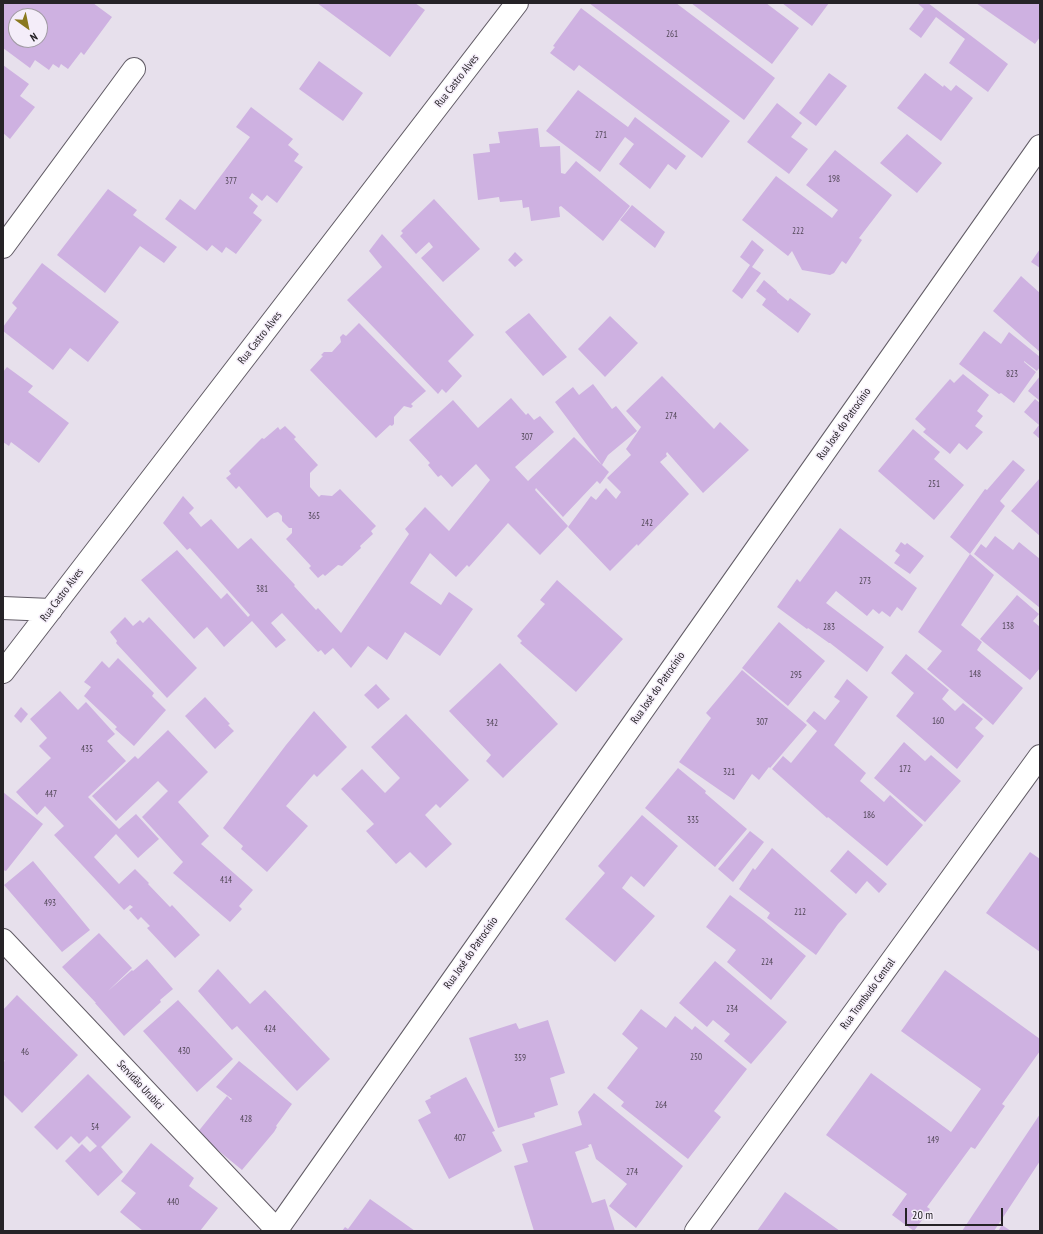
<!DOCTYPE html>
<meta charset="utf-8">
<style>
body{margin:0}
#map{position:relative;width:1043px;height:1234px;overflow:hidden;background:#e7e0ec;font-family:"PT Sans Narrow",sans-serif}
canvas{display:block}
.frame{position:absolute;inset:0;border:4px solid #262327;pointer-events:none}
.north{position:absolute;left:8px;top:8px;width:40px;height:40px;box-sizing:border-box;background:#f4edf9;border:1px solid #a29ca5;border-radius:50%;rotate:147deg;font-size:11px;font-weight:700;line-height:16px;text-align:center;color:#262327}
.north::after{content:'';display:block;margin:auto;width:14px;height:18px;background:#8a791f;clip-path:polygon(50% 0,100% 100%,50% 72%,0 100%)}
.scale{position:absolute;left:905px;top:1208px;width:98px;height:18px;box-sizing:border-box;border:2px solid #262327;border-top:0;padding-left:5px;font-size:12px;line-height:14px;white-space:nowrap;color:#262327;-webkit-text-stroke:3px #f4edf9;paint-order:stroke}
</style>
<div id="map">
<canvas width="1043" height="1234"></canvas>
<div class="frame"></div>
<div class="north">N</div>
<div class="scale">20 m</div>
</div>
<script>
const ctx = document.querySelector('canvas').getContext('2d');
ctx.lineJoin = 'round';
function fill(path, color) { ctx.fillStyle = color; ctx.fill(path, 'evenodd'); }
function trace(path, color, width, dash) { ctx.strokeStyle = color; ctx.lineWidth = width; ctx.lineCap = dash ? 'butt' : 'round'; ctx.setLineDash(dash || []); ctx.stroke(path); }
function label(font, color, halo, rows, align = 'center') {
  ctx.font = font + ' "PT Sans Narrow",sans-serif'; ctx.lineWidth = 3; ctx.setLineDash([]); ctx.textBaseline = 'middle'; ctx.strokeStyle = halo; ctx.fillStyle = color; for (const [text, x, y, turn = 0] of rows) {
    ctx.save(); ctx.translate(x, y); ctx.rotate((+turn || 0) * Math.PI / 180); ctx.textAlign = isNaN(turn) ? turn : align; if (halo) ctx.strokeText(text, 0, 0); ctx.fillText(text, 0, 0); ctx.restore();
  }
}
const building = new Path2D(`
 M 3,3 L 93,3 L 112,17 L 84,55 L 81,52 L 68,69 L 61,64 L 59,68 L 53,64 L 49,70 L 35,60 L 30,68 L 3,48 ZM 16,16 L 40,16 L 40,40 L 16,40 Z
 M 317,3 L 415,3 L 425,10 L 390,57 Z
 M 589,3 L 676,3 L 775,78 L 744,120 Z
 M 691,3 L 766,3 L 799,28 L 772,64 Z
 M 782,3 L 829,3 L 812,26 Z
 M 917,3 L 928,3 L 1008,64 L 988,92 L 949,63 L 965,39 L 936,17 L 921,38 L 909,29 L 924,9 Z
 M 976,3 L 1040,3 L 1040,37 L 1035,44 Z
 M 581,8 L 730,121 L 702,158 L 579,65 L 574,71 L 550,53 L 555,47 L 553,46 Z
 M 319,61 L 363,93 L 343,121 L 299,89 Z
 M 3,65 L 29,84 L 20,96 L 35,107 L 10,139 L 3,133 Z
 M 829,73 L 847,86 L 816,126 L 799,113 Z
 M 925,73 L 943,87 L 944,85 L 951,91 L 956,85 L 973,98 L 941,141 L 897,108 Z
 M 578,90 L 628,127 L 635,117 L 686,156 L 676,170 L 668,164 L 650,189 L 619,164 L 634,144 L 625,137 L 600,172 L 546,131 Z
 M 777,103 L 802,123 L 791,137 L 808,149 L 789,174 L 747,142 Z
 M 251,107 L 293,139 L 288,145 L 299,154 L 294,161 L 303,167 L 277,203 L 267,195 L 262,201 L 252,193 L 249,198 L 258,206 L 253,213 L 262,220 L 236,254 L 226,247 L 222,253 L 212,245 L 207,251 L 165,219 L 180,199 L 195,210 L 250,137 L 236,127 Z
 M 538,128 L 540,147 L 560,146 L 561,173 L 565,174 L 576,161 L 630,206 L 603,241 L 561,206 L 559,207 L 560,217 L 531,221 L 529,207 L 523,208 L 522,200 L 500,202 L 499,197 L 478,200 L 473,154 L 490,152 L 489,144 L 500,143 L 498,132 Z
 M 907,134 L 942,163 L 917,193 L 880,163 Z
 M 835,150 L 892,195 L 859,238 L 862,240 L 846,264 L 842,261 L 834,273 L 830,275 L 802,270 L 792,251 L 788,256 L 742,220 L 776,176 L 832,218 L 838,210 L 806,185 Z
 M 108,189 L 137,210 L 133,215 L 177,247 L 164,263 L 140,246 L 105,293 L 57,255 Z
 M 434,199 L 480,249 L 443,282 L 421,258 L 433,247 L 429,242 L 416,254 L 400,236 L 403,233 L 401,231 Z
 M 632,205 L 665,232 L 655,248 L 620,220 Z
 M 382,234 L 474,335 L 448,361 L 462,376 L 446,393 L 442,389 L 438,394 L 347,300 L 382,267 L 369,251 Z
 M 752,240 L 764,250 L 752,267 L 761,273 L 742,299 L 732,291 L 750,265 L 740,257 Z
 M 1040,249 L 1040,268 L 1031,262 Z
 M 515,252 L 523,260 L 515,267 L 508,260 Z
 M 42,263 L 119,322 L 88,362 L 70,348 L 53,370 L 3,331 L 3,327 L 17,308 L 12,303 Z
 M 1021,276 L 1040,293 L 1040,352 L 993,311 Z
 M 764,280 L 777,291 L 777,292 L 788,301 L 790,298 L 811,314 L 798,333 L 762,305 L 766,299 L 756,291 Z
 M 529,313 L 567,357 L 543,376 L 505,332 Z
 M 610,316 L 638,343 L 605,377 L 578,349 Z
 M 359,323 L 426,391 L 411,404 L 413,406 L 411,408 L 404,406 L 394,417 L 394,424 L 392,426 L 390,425 L 376,438 L 310,370 L 323,356 L 321,355 L 324,352 L 332,352 L 341,342 L 340,337 L 343,334 L 346,336 Z
 M 984,331 L 1001,344 L 1009,332 L 1040,357 L 1040,367 L 1037,371 L 1024,361 L 1024,362 L 1036,372 L 1014,403 L 1001,393 L 999,394 L 959,364 Z
 M 7,367 L 33,386 L 28,392 L 69,423 L 39,463 L 11,442 L 9,446 L 3,442 L 3,372 Z
 M 963,374 L 989,395 L 977,411 L 983,416 L 975,426 L 983,432 L 967,450 L 959,443 L 950,454 L 923,432 L 926,429 L 915,419 L 950,379 L 954,383 Z
 M 662,376 L 714,429 L 720,422 L 749,450 L 703,493 L 667,452 L 666,454 L 667,456 L 660,462 L 689,494 L 638,546 L 637,544 L 610,571 L 568,527 L 591,496 L 596,500 L 606,488 L 616,499 L 621,492 L 607,478 L 631,455 L 626,449 L 641,427 L 626,411 Z
 M 1040,376 L 1040,401 L 1028,391 Z
 M 593,384 L 612,409 L 616,406 L 637,431 L 608,455 L 602,465 L 555,402 L 573,387 L 579,395 Z
 M 511,398 L 526,415 L 528,413 L 534,420 L 540,416 L 554,432 L 515,467 L 528,481 L 574,437 L 609,472 L 600,484 L 597,481 L 563,517 L 536,488 L 535,490 L 568,526 L 540,555 L 508,523 L 469,567 L 467,565 L 456,577 L 430,553 L 410,583 L 441,605 L 449,592 L 473,609 L 440,656 L 405,632 L 387,660 L 368,646 L 351,668 L 333,648 L 325,655 L 321,650 L 318,652 L 282,613 L 271,623 L 286,640 L 276,648 L 252,621 L 224,647 L 207,627 L 194,639 L 141,580 L 177,550 L 221,599 L 227,593 L 248,617 L 250,615 L 190,548 L 187,550 L 163,523 L 183,496 L 194,508 L 189,513 L 201,527 L 211,519 L 238,549 L 251,538 L 295,585 L 294,586 L 316,610 L 318,608 L 341,633 L 409,534 L 405,529 L 425,507 L 449,531 L 490,480 L 476,464 L 452,487 L 441,475 L 438,477 L 428,465 L 430,463 L 409,440 L 453,400 L 478,428 Z
 M 1035,399 L 1040,403 L 1040,439 L 1033,433 L 1039,425 L 1024,412 Z
 M 285,426 L 296,437 L 294,439 L 318,465 L 310,473 L 310,487 L 319,497 L 321,495 L 332,496 L 340,489 L 376,526 L 371,531 L 373,534 L 360,546 L 361,548 L 342,566 L 338,565 L 325,576 L 323,574 L 318,578 L 309,568 L 311,566 L 286,539 L 292,533 L 292,528 L 289,528 L 282,521 L 282,516 L 278,512 L 274,513 L 267,518 L 239,486 L 236,489 L 226,478 L 231,474 L 229,471 L 262,438 L 264,439 L 278,427 L 280,430 Z
 M 913,429 L 940,452 L 934,459 L 964,485 L 934,520 L 878,471 Z
 M 1013,460 L 1025,470 L 1000,501 L 1005,506 L 970,554 L 994,575 L 961,625 L 982,642 L 977,650 L 1023,688 L 993,725 L 927,669 L 942,651 L 918,632 L 970,554 L 950,537 L 985,489 L 987,490 Z
 M 1040,478 L 1040,536 L 1011,511 Z
 M 840,528 L 917,588 L 902,611 L 897,607 L 890,617 L 882,611 L 879,614 L 873,609 L 867,616 L 836,591 L 826,603 L 884,647 L 867,672 L 830,643 L 829,643 L 808,628 L 807,629 L 777,607 L 797,579 L 800,582 Z
 M 995,536 L 1013,550 L 1019,542 L 1040,559 L 1040,608 L 974,554 L 981,544 L 986,548 Z
 M 901,542 L 905,545 L 907,543 L 924,556 L 910,574 L 894,563 L 900,555 L 895,551 Z
 M 557,580 L 623,639 L 576,692 L 520,643 L 522,641 L 517,636 L 545,604 L 540,600 Z
 M 1017,595 L 1039,614 L 1033,621 L 1040,627 L 1040,668 L 1030,680 L 980,639 Z
 M 125,617 L 133,626 L 140,620 L 143,623 L 149,617 L 197,668 L 167,698 L 116,643 L 117,641 L 110,632 Z
 M 779,622 L 825,661 L 788,706 L 742,668 Z
 M 906,654 L 949,690 L 942,699 L 955,711 L 963,703 L 983,719 L 975,728 L 984,736 L 957,769 L 896,716 L 914,693 L 891,673 Z
 M 118,658 L 154,693 L 152,696 L 166,710 L 134,746 L 115,729 L 117,727 L 84,696 L 91,687 L 84,682 L 102,661 L 109,668 Z
 M 500,663 L 558,724 L 503,778 L 486,761 L 491,755 L 449,711 Z
 M 742,670 L 807,725 L 770,768 L 769,767 L 759,780 L 752,774 L 734,800 L 679,762 L 711,718 L 706,713 Z
 M 847,679 L 868,697 L 834,745 L 866,773 L 860,781 L 884,802 L 890,795 L 923,825 L 887,866 L 828,817 L 827,818 L 772,769 L 783,756 L 791,763 L 817,731 L 806,721 L 814,711 L 825,720 L 840,701 L 834,697 Z
 M 376,684 L 390,699 L 378,709 L 364,695 Z
 M 60,691 L 78,710 L 86,702 L 115,734 L 107,741 L 126,761 L 88,797 L 119,829 L 136,814 L 159,839 L 138,858 L 116,834 L 94,857 L 119,884 L 135,869 L 149,883 L 148,884 L 170,907 L 172,905 L 200,935 L 175,958 L 147,928 L 150,926 L 141,917 L 138,920 L 129,910 L 133,907 L 130,905 L 124,910 L 54,835 L 64,826 L 45,806 L 37,815 L 16,792 L 51,758 L 39,746 L 47,738 L 30,719 Z
 M 205,697 L 230,724 L 228,725 L 234,731 L 215,749 L 185,716 Z
 M 21,707 L 28,714 L 21,723 L 14,716 Z
 M 314,711 L 347,747 L 317,777 L 314,774 L 286,806 L 308,826 L 267,872 L 241,849 L 243,846 L 223,828 L 286,745 Z
 M 406,714 L 469,780 L 440,808 L 436,804 L 425,815 L 452,844 L 426,868 L 410,852 L 396,864 L 366,831 L 374,824 L 341,789 L 362,769 L 385,793 L 400,778 L 371,747 Z
 M 168,730 L 208,772 L 178,802 L 209,836 L 201,844 L 253,890 L 239,906 L 242,909 L 230,922 L 173,873 L 183,862 L 142,817 L 168,791 L 158,781 L 116,821 L 92,796 L 135,756 L 138,759 Z
 M 904,742 L 925,761 L 931,755 L 961,781 L 925,822 L 874,778 Z
 M 678,768 L 706,791 L 705,793 L 747,829 L 715,867 L 645,808 Z
 M 3,792 L 43,824 L 6,871 L 3,870 Z
 M 642,815 L 678,846 L 644,887 L 631,876 L 622,888 L 655,916 L 615,962 L 565,919 L 605,873 L 598,866 Z
 M 750,831 L 764,842 L 733,882 L 718,869 Z
 M 772,848 L 847,914 L 838,924 L 816,955 L 767,918 L 770,913 L 739,889 L 753,868 L 755,870 Z
 M 848,850 L 887,884 L 879,893 L 867,881 L 856,894 L 830,871 Z
 M 1030,852 L 1040,859 L 1040,952 L 986,913 Z
 M 33,861 L 90,930 L 62,952 L 4,885 Z
 M 730,895 L 763,920 L 806,956 L 771,1000 L 727,962 L 736,950 L 706,927 Z
 M 99,933 L 132,968 L 108,991 L 132,970 L 133,971 L 147,959 L 173,989 L 160,1000 L 161,1002 L 124,1036 L 95,1003 L 96,1003 L 62,967 Z
 M 715,961 L 787,1022 L 751,1064 L 724,1041 L 730,1034 L 713,1020 L 707,1027 L 679,1003 Z
 M 218,969 L 250,1004 L 265,990 L 330,1059 L 297,1091 L 237,1026 L 232,1030 L 198,991 Z
 M 945,970 L 1040,1039 L 1040,1051 L 1002,1104 L 1005,1106 L 975,1149 L 971,1147 L 927,1207 L 930,1209 L 914,1231 L 892,1215 L 907,1194 L 826,1135 L 871,1073 L 951,1132 L 981,1089 L 901,1031 Z
 M 17,995 L 78,1055 L 22,1113 L 3,1094 L 3,1062 L 5,1061 L 3,1059 L 3,1010 Z
 M 178,1000 L 233,1059 L 197,1092 L 143,1031 Z
 M 641,1009 L 666,1028 L 675,1016 L 692,1030 L 695,1026 L 747,1069 L 714,1111 L 721,1117 L 688,1159 L 621,1106 L 624,1102 L 607,1088 L 638,1048 L 622,1034 Z
 M 548,1020 L 565,1073 L 550,1078 L 558,1105 L 534,1113 L 535,1117 L 498,1128 L 469,1038 L 516,1023 L 519,1029 Z
 M 239,1061 L 292,1104 L 276,1126 L 277,1127 L 274,1132 L 242,1170 L 197,1133 L 227,1096 L 231,1100 L 232,1099 L 216,1087 Z
 M 88,1074 L 131,1117 L 101,1147 L 123,1172 L 98,1196 L 65,1161 L 82,1144 L 90,1152 L 97,1146 L 87,1136 L 79,1144 L 71,1136 L 57,1150 L 34,1127 Z
 M 466,1077 L 495,1131 L 492,1132 L 502,1151 L 449,1179 L 418,1120 L 431,1113 L 425,1101 L 431,1098 L 430,1096 Z
 M 594,1093 L 683,1166 L 636,1228 L 609,1206 L 627,1184 L 596,1159 L 591,1144 L 588,1145 L 589,1147 L 575,1152 L 592,1203 L 605,1199 L 615,1231 L 534,1231 L 514,1166 L 528,1162 L 522,1144 L 582,1125 L 578,1112 Z
 M 1040,1114 L 1040,1161 L 994,1231 L 962,1231 Z
 M 151,1143 L 194,1178 L 189,1186 L 218,1208 L 200,1231 L 143,1231 L 120,1212 L 136,1193 L 121,1181 Z
 M 785,1192 L 840,1231 L 757,1231 Z
 M 370,1199 L 415,1231 L 342,1231 L 345,1227 L 348,1229 Z
 M 1002,1225 L 1011,1231 L 998,1231 Z`);
const street = new Path2D(`
 M 3,247 L 134,69
 M 3,608 L 51,610
 M 3,672 L 517,3
 M 3,940 L 277,1230
 M 276,1231 L 1040,146
 M 696,1231 L 1040,756`);
const numberNames = [
 ["261",672,34],
 ["271",601,135],
 ["198",834,179],
 ["377",231,181],
 ["222",798,231],
 ["823",1012,374],
 ["274",671,416],
 ["307",527,437],
 ["251",934,484],
 ["365",314,516],
 ["242",647,523],
 ["273",865,581],
 ["381",262,589],
 ["138",1008,626],
 ["283",829,627],
 ["148",975,674],
 ["295",796,675],
 ["160",938,721],
 ["307",762,722],
 ["342",492,723],
 ["435",87,749],
 ["172",905,769],
 ["321",729,772],
 ["447",51,794],
 ["186",869,815],
 ["335",693,820],
 ["414",226,880],
 ["493",50,903],
 ["212",800,912],
 ["224",767,962],
 ["234",732,1009],
 ["424",270,1029],
 ["430",184,1051],
 ["46",25,1052],
 ["250",696,1057],
 ["359",520,1058],
 ["264",661,1105],
 ["428",246,1119],
 ["54",95,1127],
 ["407",460,1138],
 ["149",933,1140],
 ["274",632,1172],
 ["440",173,1202]
];
const streetNames = [
 ["Rua Castro Alves",457,81,-52],
 ["Rua Castro Alves",260,338,-52],
 ["Rua José do Patrocínio",844,424,-55],
 ["Rua Castro Alves",62,595,-53],
 ["Rua José do Patrocínio",658,688,-55],
 ["Rua José do Patrocínio",471,953,-55],
 ["Rua Trombudo Central",868,994,-54],
 ["Servidão Urubici",140,1085,47]
];
fill(building, '#ceb1e1');
trace(street, '#615b65', 24);
trace(street, '#fff', 22);
label('9px', '#504656', null, numberNames);
label('11px', '#262327', '#f4edf9', streetNames);
</script>
